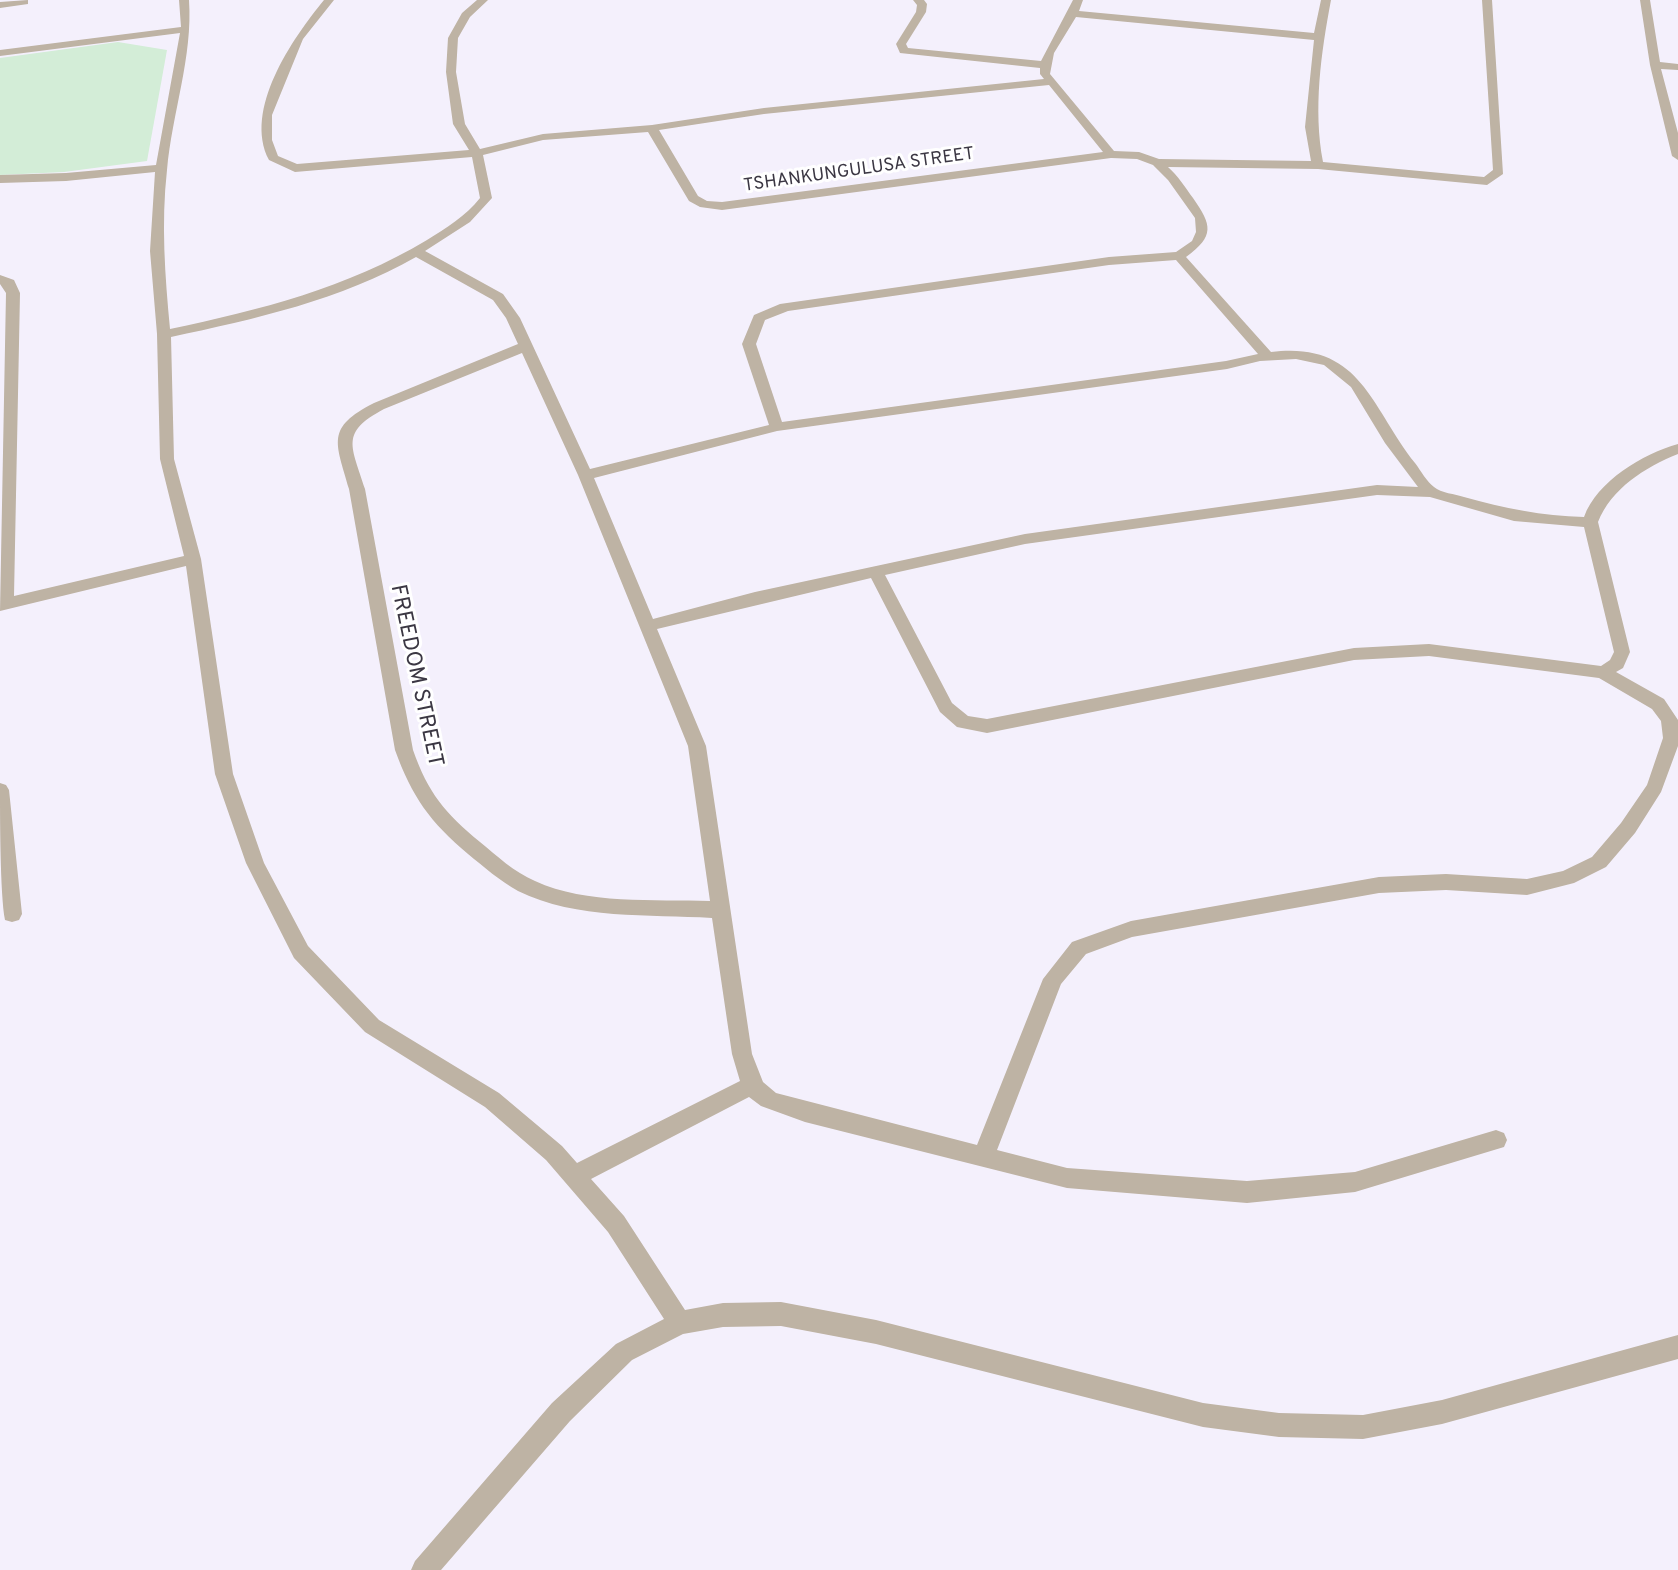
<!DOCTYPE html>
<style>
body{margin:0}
canvas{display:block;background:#f4f0fc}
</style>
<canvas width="1678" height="1570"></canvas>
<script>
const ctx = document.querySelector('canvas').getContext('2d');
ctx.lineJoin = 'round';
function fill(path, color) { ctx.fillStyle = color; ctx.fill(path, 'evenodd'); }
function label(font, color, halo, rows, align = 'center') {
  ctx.font = font + ' Overpass,sans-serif'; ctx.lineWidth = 6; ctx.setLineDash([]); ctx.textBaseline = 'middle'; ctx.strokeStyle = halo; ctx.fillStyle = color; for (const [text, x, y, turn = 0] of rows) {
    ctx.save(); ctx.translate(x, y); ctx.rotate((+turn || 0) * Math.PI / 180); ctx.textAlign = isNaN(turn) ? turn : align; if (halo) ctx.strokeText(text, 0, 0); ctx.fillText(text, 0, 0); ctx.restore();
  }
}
const green = new Path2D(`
 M 118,42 L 167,50 L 147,161 L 64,172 L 0,175 L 0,58 Z`);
const street = new Path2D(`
 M 28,0 L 28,4 L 0,8 L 0,2 Z
 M 179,0 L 189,0 C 193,57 172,113 167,170 C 161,224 165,275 170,329 C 260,310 347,288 427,240 C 446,228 466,216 480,198 L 472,157 L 295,172 L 269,160 C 243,110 292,39 324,0 L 334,0 L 303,39 L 272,115 L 272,140 L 278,156 L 297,164 L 469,150 L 453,124 L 446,72 L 448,38 L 462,13 L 477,0 L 488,0 L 470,17 L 458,38 L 456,72 L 465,124 L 480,149 L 543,134 L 652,125 L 764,108 L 1044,79 L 1040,74 L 1040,68 L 900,53 L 896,44 L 916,12 L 917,5 L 913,0 L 924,0 L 927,4 L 926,12 L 906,44 L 908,48 L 1041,61 L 1073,0 L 1083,0 L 1079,11 L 1314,33 L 1321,0 L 1331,0 C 1321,53 1313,109 1323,162 L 1484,177 L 1493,170 L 1482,0 L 1492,0 L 1503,174 L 1487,185 L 1318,169 L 1168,167 C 1178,176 1185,187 1193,198 C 1212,225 1215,236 1186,257 L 1271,352 C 1361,341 1370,406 1415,463 C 1421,471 1427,482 1434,487 C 1441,493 1455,494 1464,497 C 1504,508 1542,516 1584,517 C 1597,481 1643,454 1678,444 L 1678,454 C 1645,467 1611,489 1598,522 L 1630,652 L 1623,668 L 1616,672 L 1664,699 L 1678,720 L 1678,746 L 1661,792 L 1635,833 L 1606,867 L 1574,883 L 1527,895 L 1446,890 L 1379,893 L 1132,937 L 1086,954 L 1061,984 L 997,1150 L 1067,1168 L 1247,1181 L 1355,1172 L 1496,1130 L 1504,1133 L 1507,1140 L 1504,1147 L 1355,1192 L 1247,1203 L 1067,1188 L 805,1122 L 761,1106 L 749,1097 L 591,1179 L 624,1216 L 685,1310 L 723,1303 L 781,1302 L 876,1320 L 1203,1403 L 1279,1413 L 1363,1415 L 1442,1400 L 1678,1335 L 1678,1359 L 1442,1424 L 1363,1439 L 1279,1437 L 1203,1427 L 876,1344 L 781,1326 L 723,1327 L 683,1334 L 632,1360 L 570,1421 L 441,1570 L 411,1570 L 415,1561 L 552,1403 L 616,1344 L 664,1319 L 608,1232 L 546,1160 L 485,1107 L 365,1032 L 294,958 L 246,863 L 215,774 L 186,566 L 0,611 L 6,293 L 0,284 L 0,275 L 14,280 L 20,293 L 14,596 L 184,556 L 160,459 L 157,334 L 150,251 L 155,172 L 66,181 L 0,183 L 0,175 L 66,173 L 156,165 L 180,33 L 0,56 L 0,50 L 181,27 ZM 1076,17 L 1314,40 L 1305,127 L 1311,161 L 1159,159 L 1139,152 L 1114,151 L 1050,74 L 1054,53 ZM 1049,85 L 1103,152 L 722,202 L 707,201 L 698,196 L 659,130 L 764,114 ZM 648,132 L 689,201 L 700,207 L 722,210 L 1111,158 L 1137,159 L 1153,165 L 1168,180 L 1195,218 L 1196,232 L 1192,241 L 1176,252 L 1109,257 L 780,304 L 754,315 L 742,344 L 769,425 L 590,469 L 520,318 L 503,294 L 425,251 L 470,222 L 492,198 L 483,155 L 543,140 ZM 416,257 L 493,300 L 506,318 L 518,344 L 374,403 C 325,428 336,442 349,489 L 395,750 C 412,797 430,822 468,854 C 484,867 500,881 518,891 C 577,920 649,914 712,918 L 732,1054 L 740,1081 L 577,1163 L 562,1146 L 499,1093 L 379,1020 L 308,946 L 264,863 L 233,774 L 201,559 L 174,459 L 171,337 C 255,319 341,300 416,257 ZM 1176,260 L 1258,354 L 1226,361 L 782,422 L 756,344 L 765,320 L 788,311 L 1109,265 ZM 522,353 L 578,475 L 688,746 L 710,901 C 654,899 587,905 535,881 C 514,872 497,856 480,842 C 445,813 428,793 413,750 L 365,489 C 352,446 339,433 384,409 ZM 1296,359 L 1324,365 L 1351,387 L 1385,443 L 1418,487 L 1377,485 L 1025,534 L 755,592 L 653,619 L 594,478 L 777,431 L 1227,369 L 1260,361 ZM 1377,495 L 1430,497 L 1514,521 L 1584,527 L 1614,652 L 1610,660 L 1601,666 L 1429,644 L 1354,648 L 987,719 L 968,716 L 952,703 L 885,575 L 1025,544 ZM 871,578 L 940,712 L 957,727 L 987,733 L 1354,660 L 1429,656 L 1599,678 L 1652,709 L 1661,721 L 1663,738 L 1647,785 L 1621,823 L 1592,857 L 1563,871 L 1527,879 L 1446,874 L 1379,877 L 1131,921 L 1072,942 L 1043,979 L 977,1145 L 776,1093 L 763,1082 L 752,1054 L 706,746 L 657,629 Z
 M 1640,0 L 1650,0 L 1660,62 L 1678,64 L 1678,70 L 1661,69 L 1678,133 L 1678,160 L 1672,156 L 1650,65 Z
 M 0,783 L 6,785 L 9,790 L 22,914 L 19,920 L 12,922 L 5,920 C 0,894 0,814 0,783 Z`);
const farStreetnames = [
 ["TSHANKUNGULUSA STREET",859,171,-8]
];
const streetNames = [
 ["FREEDOM STREET",415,676,78]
];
fill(green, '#d3edd7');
fill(street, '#beb3a4');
label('18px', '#3b3743', '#fff', farStreetnames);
label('22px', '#3b3743', '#fff', streetNames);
</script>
